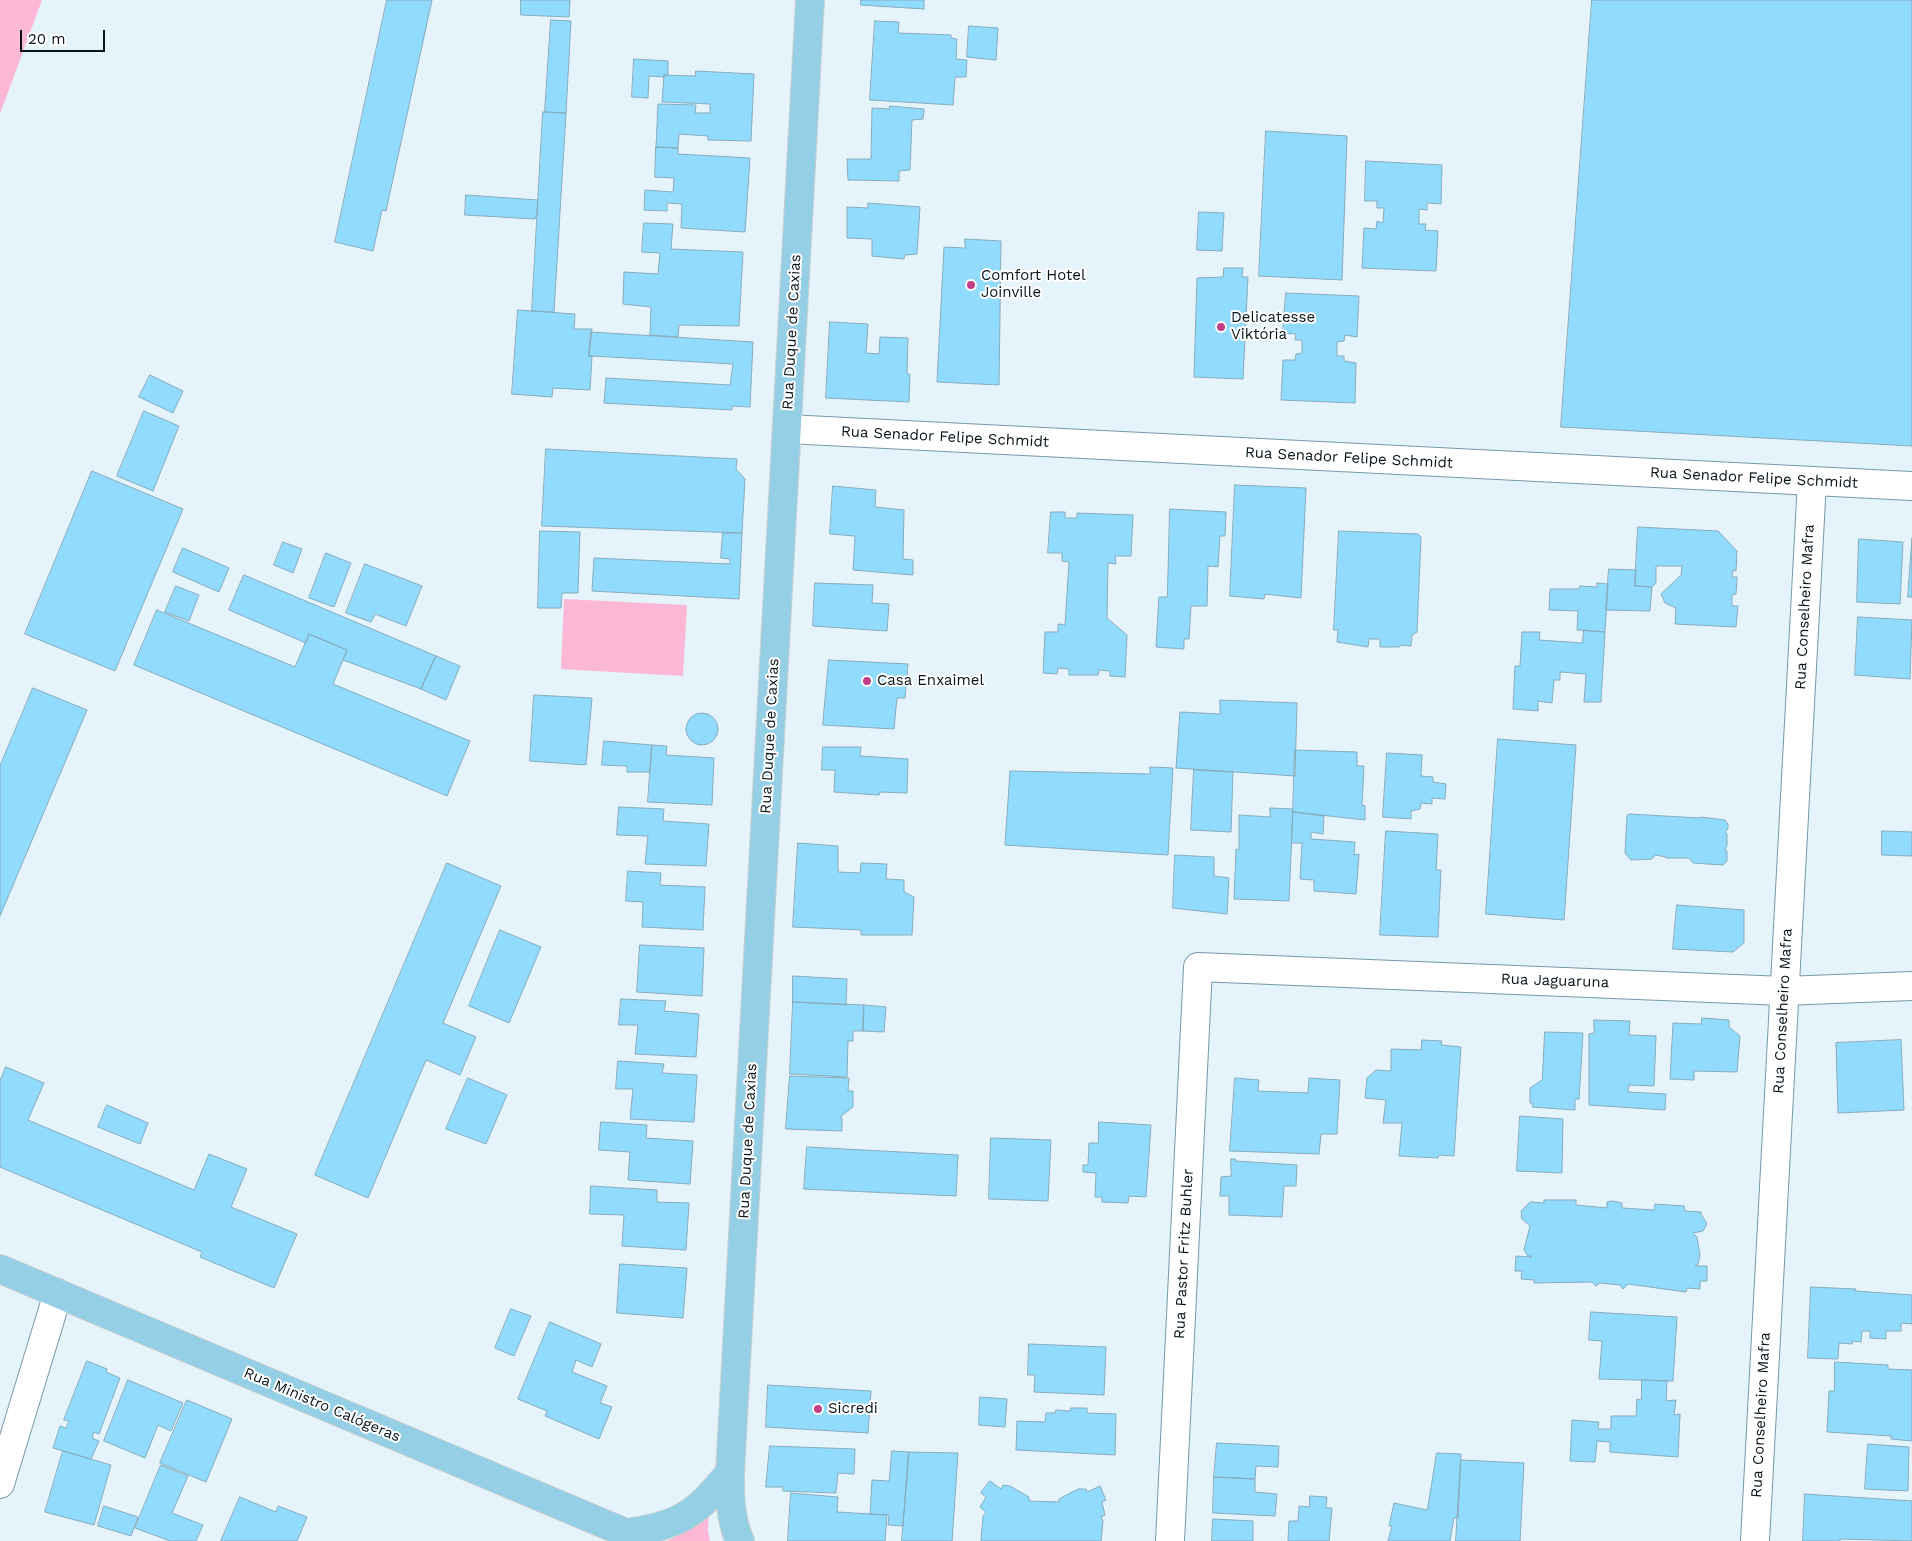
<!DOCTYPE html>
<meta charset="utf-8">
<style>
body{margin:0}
#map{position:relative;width:1912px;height:1541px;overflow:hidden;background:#e5f4fb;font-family:"Work Sans",sans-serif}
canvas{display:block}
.scale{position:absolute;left:20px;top:30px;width:85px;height:22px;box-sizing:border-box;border:2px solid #06141a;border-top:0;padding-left:6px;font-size:15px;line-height:18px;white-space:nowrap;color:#06141a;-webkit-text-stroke:4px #fff;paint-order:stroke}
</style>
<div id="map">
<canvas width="1912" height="1541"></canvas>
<div class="scale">20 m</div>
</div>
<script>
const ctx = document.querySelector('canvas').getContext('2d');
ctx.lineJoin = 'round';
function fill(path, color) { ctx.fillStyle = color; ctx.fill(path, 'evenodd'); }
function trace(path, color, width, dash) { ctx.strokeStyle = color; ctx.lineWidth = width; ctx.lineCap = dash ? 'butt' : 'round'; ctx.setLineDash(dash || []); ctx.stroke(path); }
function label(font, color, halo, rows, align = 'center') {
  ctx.font = font + ' "Work Sans",sans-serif'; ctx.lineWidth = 4; ctx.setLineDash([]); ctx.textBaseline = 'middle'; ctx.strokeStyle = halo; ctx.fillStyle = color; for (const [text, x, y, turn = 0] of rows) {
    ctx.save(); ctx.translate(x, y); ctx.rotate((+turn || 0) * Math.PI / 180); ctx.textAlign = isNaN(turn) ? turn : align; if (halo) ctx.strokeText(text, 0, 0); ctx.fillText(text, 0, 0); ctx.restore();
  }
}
const green = new Path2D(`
 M 0,0 L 42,0 L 0,114 Z
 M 564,599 L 687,605 L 683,676 L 561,669 Z
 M 709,1505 L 708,1531 L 710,1541 L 667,1541 C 686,1532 697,1521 709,1505 Z`);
const building = new Path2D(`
 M 387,0 L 432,0 L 386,211 L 382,210 L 373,251 L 335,242 Z
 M 521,0 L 570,0 L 569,17 L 521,15 Z
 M 861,0 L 924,0 L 924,9 L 861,5 Z
 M 1592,0 L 1912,0 L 1912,446 L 1561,427 Z
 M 551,20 L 571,21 L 566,113 L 545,112 Z
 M 875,21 L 899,22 L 898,33 L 951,35 L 951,38 L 957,39 L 956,59 L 967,60 L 966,77 L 955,77 L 953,105 L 870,100 Z
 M 969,26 L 998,28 L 996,60 L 967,57 Z
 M 634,59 L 668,61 L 668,75 L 664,75 L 664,77 L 649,76 L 648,98 L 632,97 Z
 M 696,71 L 754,74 L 751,141 L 708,140 L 708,136 L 679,134 L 678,148 L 656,147 L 658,104 L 696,105 L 695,113 L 710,113 L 710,104 L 662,102 L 664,75 L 695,76 Z
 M 890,106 L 924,109 L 923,119 L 912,120 L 910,170 L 899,171 L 899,181 L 848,180 L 847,159 L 871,159 L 872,108 L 889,109 Z
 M 543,112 L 566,113 L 554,312 L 532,311 Z
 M 1266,131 L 1347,136 L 1342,280 L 1259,276 Z
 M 656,147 L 678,148 L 678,154 L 750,158 L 745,232 L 681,228 L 682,204 L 667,203 L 667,211 L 644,210 L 645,190 L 673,192 L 674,178 L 655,177 Z
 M 1366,161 L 1442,165 L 1441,204 L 1427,203 L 1427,210 L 1419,209 L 1419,224 L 1426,224 L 1425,230 L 1438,231 L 1436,271 L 1362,268 L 1364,228 L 1376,229 L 1377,221 L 1383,223 L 1384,208 L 1377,208 L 1377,201 L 1365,201 Z
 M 466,195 L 538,200 L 537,216 L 536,216 L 535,219 L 465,215 Z
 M 868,203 L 920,207 L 917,254 L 905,255 L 904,259 L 872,256 L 872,239 L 847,238 L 847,207 L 868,208 Z
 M 1199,212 L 1224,213 L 1222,251 L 1197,250 Z
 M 644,223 L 673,224 L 671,249 L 743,252 L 739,326 L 679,325 L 678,337 L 650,335 L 651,307 L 623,304 L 624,272 L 658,274 L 660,253 L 642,252 Z
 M 965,239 L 1001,241 L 999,385 L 937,382 L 944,247 L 965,248 Z
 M 1224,268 L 1243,268 L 1242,277 L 1248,277 L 1243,379 L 1194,377 L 1197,278 L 1223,277 Z
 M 1286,293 L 1359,296 L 1357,337 L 1345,335 L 1344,341 L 1337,342 L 1337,356 L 1344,356 L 1344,361 L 1356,363 L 1355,403 L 1281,400 L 1283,360 L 1295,360 L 1296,354 L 1302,353 L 1302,340 L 1295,340 L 1296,334 L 1283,333 Z
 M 518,310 L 575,314 L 574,329 L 592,329 L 589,356 L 592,356 L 590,390 L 553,388 L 552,397 L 512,394 Z
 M 830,322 L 868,324 L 866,353 L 879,354 L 880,337 L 908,338 L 907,374 L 910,374 L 909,402 L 826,398 Z
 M 591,332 L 753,342 L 750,407 L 732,406 L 732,410 L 604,403 L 606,378 L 730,385 L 733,364 L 592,356 L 589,356 Z
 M 150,375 L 183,391 L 173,413 L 139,397 Z
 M 144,411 L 179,426 L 153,491 L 117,476 Z
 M 546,449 L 737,459 L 736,469 L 745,479 L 742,533 L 542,526 Z
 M 92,471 L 183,509 L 115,671 L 25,634 Z
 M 1235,485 L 1306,488 L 1301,598 L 1265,594 L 1264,599 L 1230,596 Z
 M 833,486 L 876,490 L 875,507 L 904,510 L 903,559 L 913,560 L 913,575 L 853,570 L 855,536 L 830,534 Z
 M 1170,509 L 1226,512 L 1225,536 L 1220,536 L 1218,567 L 1208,566 L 1207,606 L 1191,606 L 1189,639 L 1184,639 L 1184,649 L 1156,647 L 1159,597 L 1167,597 Z
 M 1051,512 L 1065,512 L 1065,518 L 1077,518 L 1077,513 L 1133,515 L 1131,556 L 1115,556 L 1116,564 L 1108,563 L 1107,618 L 1127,635 L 1125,677 L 1110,676 L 1110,671 L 1099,670 L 1098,675 L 1069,675 L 1069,669 L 1058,668 L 1057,674 L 1043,673 L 1045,632 L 1058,632 L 1058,624 L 1065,625 L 1069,562 L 1062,561 L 1062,553 L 1048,553 Z
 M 1638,527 L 1718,531 L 1737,551 L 1736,571 L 1733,570 L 1732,577 L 1737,577 L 1736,594 L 1732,595 L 1732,606 L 1738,606 L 1736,627 L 1675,624 L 1676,608 L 1665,603 L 1661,594 L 1681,575 L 1682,566 L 1656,566 L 1656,583 L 1652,587 L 1635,586 Z
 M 540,531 L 580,532 L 578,593 L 562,593 L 561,608 L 538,608 Z
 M 1339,531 L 1418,534 L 1421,537 L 1417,632 L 1412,635 L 1411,646 L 1401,645 L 1399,647 L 1380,647 L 1380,639 L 1369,639 L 1368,647 L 1337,642 L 1338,630 L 1334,630 Z
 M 723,533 L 742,533 L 739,599 L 592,591 L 594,558 L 730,564 L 730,559 L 721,558 Z
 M 1912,538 L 1912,597 L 1908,597 Z
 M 1859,539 L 1903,542 L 1900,604 L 1857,602 Z
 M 283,542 L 302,549 L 293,573 L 274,565 Z
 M 183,548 L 229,568 L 219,592 L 173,572 Z
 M 326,553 L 351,563 L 334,607 L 309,598 Z
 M 365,564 L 422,586 L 406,626 L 375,614 L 371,622 L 346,613 Z
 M 1609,569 L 1636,570 L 1635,586 L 1652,587 L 1650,611 L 1606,610 Z
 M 244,575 L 436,656 L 421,689 L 343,660 L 347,650 L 309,634 L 306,643 L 229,610 Z
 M 815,583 L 873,585 L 872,603 L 889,604 L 887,631 L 813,626 Z
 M 1597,583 L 1608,584 L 1605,632 L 1577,630 L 1578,611 L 1549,610 L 1550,589 L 1579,589 L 1580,586 L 1597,587 Z
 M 176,586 L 199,595 L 189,621 L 165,612 Z
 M 157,610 L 295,667 L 309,634 L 347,650 L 333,684 L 470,741 L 447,796 L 134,665 Z
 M 1858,617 L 1912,620 L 1910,679 L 1855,675 Z
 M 1584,630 L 1605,632 L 1601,702 L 1584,702 L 1586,674 L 1560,672 L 1560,680 L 1554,680 L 1552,703 L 1538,701 L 1538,711 L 1513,709 L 1515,666 L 1520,666 L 1522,632 L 1540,632 L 1539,640 L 1582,643 Z
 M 436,656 L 460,666 L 446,700 L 421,689 Z
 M 829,660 L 908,664 L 905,698 L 897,698 L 894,729 L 823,725 Z
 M 33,688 L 87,710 L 0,916 L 0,766 Z
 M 534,695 L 592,698 L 586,765 L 530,761 Z
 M 1220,700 L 1297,703 L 1295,776 L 1176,768 L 1180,712 L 1220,714 Z
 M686 729a16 16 0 1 1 32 0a16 16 0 1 1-32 0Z
 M 1498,739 L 1576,745 L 1564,920 L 1486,914 Z
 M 604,741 L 652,745 L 650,772 L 627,772 L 627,766 L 602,765 Z
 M 652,745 L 667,746 L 666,755 L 714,758 L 712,805 L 648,802 Z
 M 823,747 L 861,747 L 860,756 L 908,759 L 907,793 L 880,792 L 879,795 L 834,792 L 835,770 L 822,770 Z
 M 1295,750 L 1357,752 L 1357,766 L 1364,766 L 1362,805 L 1365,806 L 1365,820 L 1293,812 Z
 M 1387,753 L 1422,755 L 1421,776 L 1433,777 L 1433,782 L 1446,784 L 1445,799 L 1432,798 L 1432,804 L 1421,803 L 1420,809 L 1411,811 L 1411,819 L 1383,817 Z
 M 1150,767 L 1173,768 L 1168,855 L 1005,845 L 1010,771 L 1150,774 Z
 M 1194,770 L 1233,772 L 1231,832 L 1191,830 Z
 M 619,807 L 664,809 L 663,821 L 709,824 L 706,866 L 645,864 L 648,836 L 617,835 Z
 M 1270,808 L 1293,809 L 1289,901 L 1234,899 L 1236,849 L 1239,850 L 1239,815 L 1270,817 Z
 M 1293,812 L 1324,816 L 1323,834 L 1311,832 L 1311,839 L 1355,842 L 1354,855 L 1359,854 L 1356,894 L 1314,891 L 1314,880 L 1300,879 L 1302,843 L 1292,843 Z
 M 1630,814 L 1699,818 L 1700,817 L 1725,820 L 1728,824 L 1728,829 L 1725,832 L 1727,834 L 1727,846 L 1725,849 L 1727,851 L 1727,861 L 1723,865 L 1693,863 L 1689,858 L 1666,858 L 1666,857 L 1655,855 L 1652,859 L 1631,860 L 1625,853 L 1627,816 Z
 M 1386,831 L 1438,834 L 1436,870 L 1441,870 L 1438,937 L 1380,935 Z
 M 1882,831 L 1912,832 L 1912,856 L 1882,855 Z
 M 798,843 L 838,846 L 838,872 L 860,873 L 861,863 L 887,864 L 886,879 L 904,880 L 904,892 L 914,897 L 912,935 L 861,935 L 861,930 L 793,927 Z
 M 1175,855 L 1214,857 L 1214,876 L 1229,878 L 1227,914 L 1173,908 Z
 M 447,863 L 501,886 L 443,1023 L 476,1037 L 460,1075 L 426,1060 L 368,1198 L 315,1175 Z
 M 628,871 L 661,873 L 660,885 L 705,887 L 703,930 L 642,927 L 643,902 L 626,901 Z
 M 1677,905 L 1744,910 L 1744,943 L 1733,952 L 1673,949 Z
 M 500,930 L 541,947 L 509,1023 L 469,1006 Z
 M 640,945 L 704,948 L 702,996 L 637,992 Z
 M 793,976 L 847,979 L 846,1005 L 793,1002 Z
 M 621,999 L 666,1001 L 664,1011 L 699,1014 L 696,1057 L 635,1054 L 638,1025 L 619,1025 Z
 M 793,1002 L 864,1005 L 863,1031 L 853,1031 L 853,1041 L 848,1041 L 847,1077 L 790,1074 Z
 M 864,1005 L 886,1007 L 884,1032 L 863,1031 Z
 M 1702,1018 L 1729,1020 L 1729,1027 L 1740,1036 L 1737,1072 L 1694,1071 L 1694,1080 L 1670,1079 L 1673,1023 L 1701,1024 Z
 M 1594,1020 L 1630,1021 L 1629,1035 L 1656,1036 L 1654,1086 L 1629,1085 L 1628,1092 L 1666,1094 L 1665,1110 L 1589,1105 L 1589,1034 L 1594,1033 Z
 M 1545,1032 L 1583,1033 L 1579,1099 L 1575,1099 L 1575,1110 L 1532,1107 L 1533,1103 L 1530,1103 L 1530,1088 L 1542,1080 Z
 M 1422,1040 L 1442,1041 L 1441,1045 L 1461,1047 L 1454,1156 L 1439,1155 L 1438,1158 L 1399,1156 L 1402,1123 L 1383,1123 L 1386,1100 L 1365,1098 L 1367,1078 L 1376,1070 L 1391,1071 L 1391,1049 L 1421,1050 Z
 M 1901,1040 L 1904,1110 L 1838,1113 L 1836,1043 Z
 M 618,1061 L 664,1064 L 662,1073 L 697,1075 L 694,1122 L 630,1119 L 633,1089 L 616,1089 Z
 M 6,1067 L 44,1083 L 28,1120 L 194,1190 L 209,1154 L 247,1169 L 231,1207 L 297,1234 L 274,1288 L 200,1257 L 202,1252 L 0,1167 L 0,1081 Z
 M 790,1076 L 849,1078 L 848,1091 L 853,1091 L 853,1107 L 840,1117 L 842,1118 L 842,1131 L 786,1129 Z
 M 468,1078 L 507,1095 L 486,1144 L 446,1129 Z
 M 1235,1078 L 1259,1080 L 1258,1091 L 1308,1093 L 1309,1078 L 1340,1080 L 1337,1134 L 1321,1134 L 1319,1154 L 1230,1151 Z
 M 107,1105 L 148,1123 L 140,1144 L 98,1127 Z
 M 1520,1116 L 1563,1119 L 1562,1173 L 1517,1171 Z
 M 601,1122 L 647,1125 L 646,1138 L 693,1141 L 690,1184 L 628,1180 L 630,1152 L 599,1150 Z
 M 1099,1122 L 1151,1125 L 1146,1197 L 1129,1196 L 1128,1203 L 1102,1202 L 1102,1197 L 1095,1197 L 1096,1173 L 1083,1172 L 1083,1165 L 1088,1165 L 1089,1143 L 1098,1143 Z
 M 991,1138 L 1051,1140 L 1048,1201 L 989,1199 Z
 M 807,1147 L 958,1155 L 956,1196 L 804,1189 Z
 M 1231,1159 L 1235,1159 L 1236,1161 L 1297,1165 L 1296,1186 L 1284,1186 L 1282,1217 L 1229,1215 L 1229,1196 L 1220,1196 L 1221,1177 L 1231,1176 Z
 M 591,1186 L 657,1190 L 657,1202 L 689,1203 L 686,1250 L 622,1246 L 624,1215 L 590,1214 Z
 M 1544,1200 L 1576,1200 L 1576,1205 L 1607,1208 L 1607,1202 L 1613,1201 L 1622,1203 L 1622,1208 L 1654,1210 L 1655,1204 L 1684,1206 L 1685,1211 L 1701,1212 L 1701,1214 L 1707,1224 L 1703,1231 L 1693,1233 L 1697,1237 L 1700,1256 L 1698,1264 L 1695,1266 L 1707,1266 L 1707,1281 L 1700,1281 L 1700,1289 L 1687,1288 L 1686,1292 L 1628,1284 L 1623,1289 L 1620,1285 L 1600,1283 L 1596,1286 L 1592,1282 L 1534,1283 L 1534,1280 L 1521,1279 L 1522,1271 L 1515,1271 L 1516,1256 L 1532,1257 L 1527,1255 L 1524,1250 L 1530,1226 L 1522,1219 L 1521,1211 L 1530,1202 L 1544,1203 Z
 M 620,1264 L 687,1268 L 683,1318 L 617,1313 Z
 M 1811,1287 L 1856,1289 L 1855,1291 L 1912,1295 L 1912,1324 L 1901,1323 L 1901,1331 L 1886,1331 L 1886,1339 L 1870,1338 L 1870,1331 L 1862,1331 L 1861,1342 L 1853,1341 L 1852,1344 L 1839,1343 L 1838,1359 L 1808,1358 Z
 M 511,1309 L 531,1316 L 514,1356 L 495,1348 Z
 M 1591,1312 L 1677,1317 L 1673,1381 L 1599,1379 L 1602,1341 L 1589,1340 Z
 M 550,1322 L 601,1344 L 592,1367 L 576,1360 L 572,1372 L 607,1386 L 600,1403 L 612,1407 L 599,1439 L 545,1416 L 547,1411 L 518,1399 Z
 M 1029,1344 L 1106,1347 L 1104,1395 L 1034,1392 L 1035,1375 L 1028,1375 Z
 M 87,1361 L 107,1369 L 106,1372 L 120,1378 L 99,1434 L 94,1432 L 92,1438 L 99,1441 L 91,1459 L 53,1448 L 60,1426 L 66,1428 L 69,1421 L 64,1420 Z
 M 1835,1362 L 1888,1365 L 1888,1369 L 1912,1370 L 1912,1441 L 1891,1439 L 1891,1436 L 1827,1432 L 1829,1391 L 1834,1391 Z
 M 128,1380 L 183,1403 L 171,1431 L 158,1425 L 145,1458 L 104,1441 Z
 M 1642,1380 L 1667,1381 L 1666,1401 L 1676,1400 L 1674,1415 L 1680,1414 L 1678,1457 L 1610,1452 L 1610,1442 L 1597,1441 L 1595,1462 L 1570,1461 L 1572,1420 L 1599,1422 L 1598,1429 L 1611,1429 L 1611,1416 L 1636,1416 L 1637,1399 L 1641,1400 Z
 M 768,1385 L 871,1391 L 868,1433 L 766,1427 Z
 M 980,1397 L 1007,1399 L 1005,1427 L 979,1425 Z
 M 187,1400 L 232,1419 L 206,1482 L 160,1463 Z
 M 1071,1408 L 1087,1408 L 1087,1413 L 1116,1414 L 1115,1455 L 1016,1450 L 1017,1421 L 1045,1422 L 1046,1413 L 1055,1413 L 1056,1410 L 1070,1411 Z
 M 1217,1443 L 1279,1446 L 1278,1467 L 1256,1466 L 1255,1479 L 1214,1477 Z
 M 1868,1444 L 1909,1447 L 1908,1491 L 1865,1489 Z
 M 770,1446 L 855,1449 L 854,1474 L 838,1473 L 836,1493 L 783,1491 L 783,1487 L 766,1487 Z
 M 63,1451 L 111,1465 L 94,1525 L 45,1512 Z
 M 892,1451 L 909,1452 L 903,1526 L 888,1525 L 889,1515 L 870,1514 L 872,1480 L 889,1481 Z
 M 909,1452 L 958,1453 L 952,1541 L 902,1541 Z
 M 1437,1453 L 1461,1454 L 1458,1518 L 1454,1518 L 1450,1541 L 1388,1541 L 1392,1526 L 1389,1526 L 1394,1503 L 1427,1510 Z
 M 1461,1460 L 1524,1463 L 1520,1541 L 1456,1541 Z
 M 161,1465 L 188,1476 L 172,1513 L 203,1525 L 196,1541 L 170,1541 L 135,1528 Z
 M 1214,1477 L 1255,1479 L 1255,1492 L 1277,1494 L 1275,1516 L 1213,1513 Z
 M 990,1481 L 1001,1489 L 1003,1485 L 1010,1486 L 1029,1497 L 1029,1501 L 1059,1502 L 1059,1499 L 1078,1489 L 1086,1489 L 1087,1492 L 1100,1486 L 1106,1500 L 1102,1502 L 1105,1515 L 1101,1517 L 1103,1521 L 1101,1541 L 981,1541 L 983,1516 L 986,1512 L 980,1507 L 986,1497 L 981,1493 Z
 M 791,1493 L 838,1497 L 837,1512 L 887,1515 L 885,1541 L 788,1541 Z
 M 1805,1494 L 1912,1501 L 1912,1541 L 1840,1539 L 1840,1541 L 1803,1541 Z
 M 1310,1496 L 1327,1497 L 1326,1508 L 1332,1508 L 1329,1541 L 1288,1541 L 1289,1521 L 1298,1521 L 1299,1506 L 1309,1507 Z
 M 240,1497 L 276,1512 L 278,1506 L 307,1517 L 297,1541 L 221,1541 Z
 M 104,1506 L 138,1517 L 131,1536 L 98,1526 Z
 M 1213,1519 L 1253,1521 L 1253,1541 L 1212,1541 Z`);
const minor = new Path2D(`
 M 0,1484 L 58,1293
 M 1170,1541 L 1198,967 L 1784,991 L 1912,986
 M 1755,1541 L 1812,481`);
const secondary = new Path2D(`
 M 787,429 L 1912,486`);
const primary = new Path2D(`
 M 0,1269 L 645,1541
 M 627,1533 C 653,1529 679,1524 700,1505 C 711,1496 720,1483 730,1473
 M 740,1541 C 730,1519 730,1497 730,1473 L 810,0`);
const markers = [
 [971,285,5,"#c23f86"],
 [1221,327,5,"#c23f86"],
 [867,681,5,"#c23f86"],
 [818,1409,5,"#c23f86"]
];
const poiNames = [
 ["Comfort Hotel",981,276],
 ["Joinville",981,293],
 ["Delicatesse",1231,318],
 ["Viktória",1231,335],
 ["Casa Enxaimel",877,681],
 ["Sicredi",828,1409]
];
const streetNames = [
 ["Rua Duque de Caxias",792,332,-87],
 ["Rua Senador Felipe Schmidt",945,437,3],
 ["Rua Senador Felipe Schmidt",1349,458,3],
 ["Rua Senador Felipe Schmidt",1754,478,3],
 ["Rua Conselheiro Mafra",1805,607,-87],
 ["Rua Duque de Caxias",770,736,-87],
 ["Rua Jaguaruna",1555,981,2],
 ["Rua Conselheiro Mafra",1783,1011,-87],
 ["Rua Duque de Caxias",748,1141,-87],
 ["Rua Pastor Fritz Buhler",1184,1254,-87],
 ["Rua Ministro Calógeras",322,1405,23],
 ["Rua Conselheiro Mafra",1761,1415,-87]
];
fill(green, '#fcb7d5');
fill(building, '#91dbfe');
trace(building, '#87abbc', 1);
trace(minor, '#7599aa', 30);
trace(secondary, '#7599aa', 30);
trace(primary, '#cdd0d1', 30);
trace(minor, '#fff', 28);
trace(secondary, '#fff', 28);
trace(primary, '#95cfe6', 28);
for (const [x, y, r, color] of markers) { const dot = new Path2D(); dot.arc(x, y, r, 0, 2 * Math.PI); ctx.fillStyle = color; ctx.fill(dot); trace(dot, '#fff', 2); }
label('15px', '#06141a', '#fff', poiNames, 'left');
label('15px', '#06141a', '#fff', streetNames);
</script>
